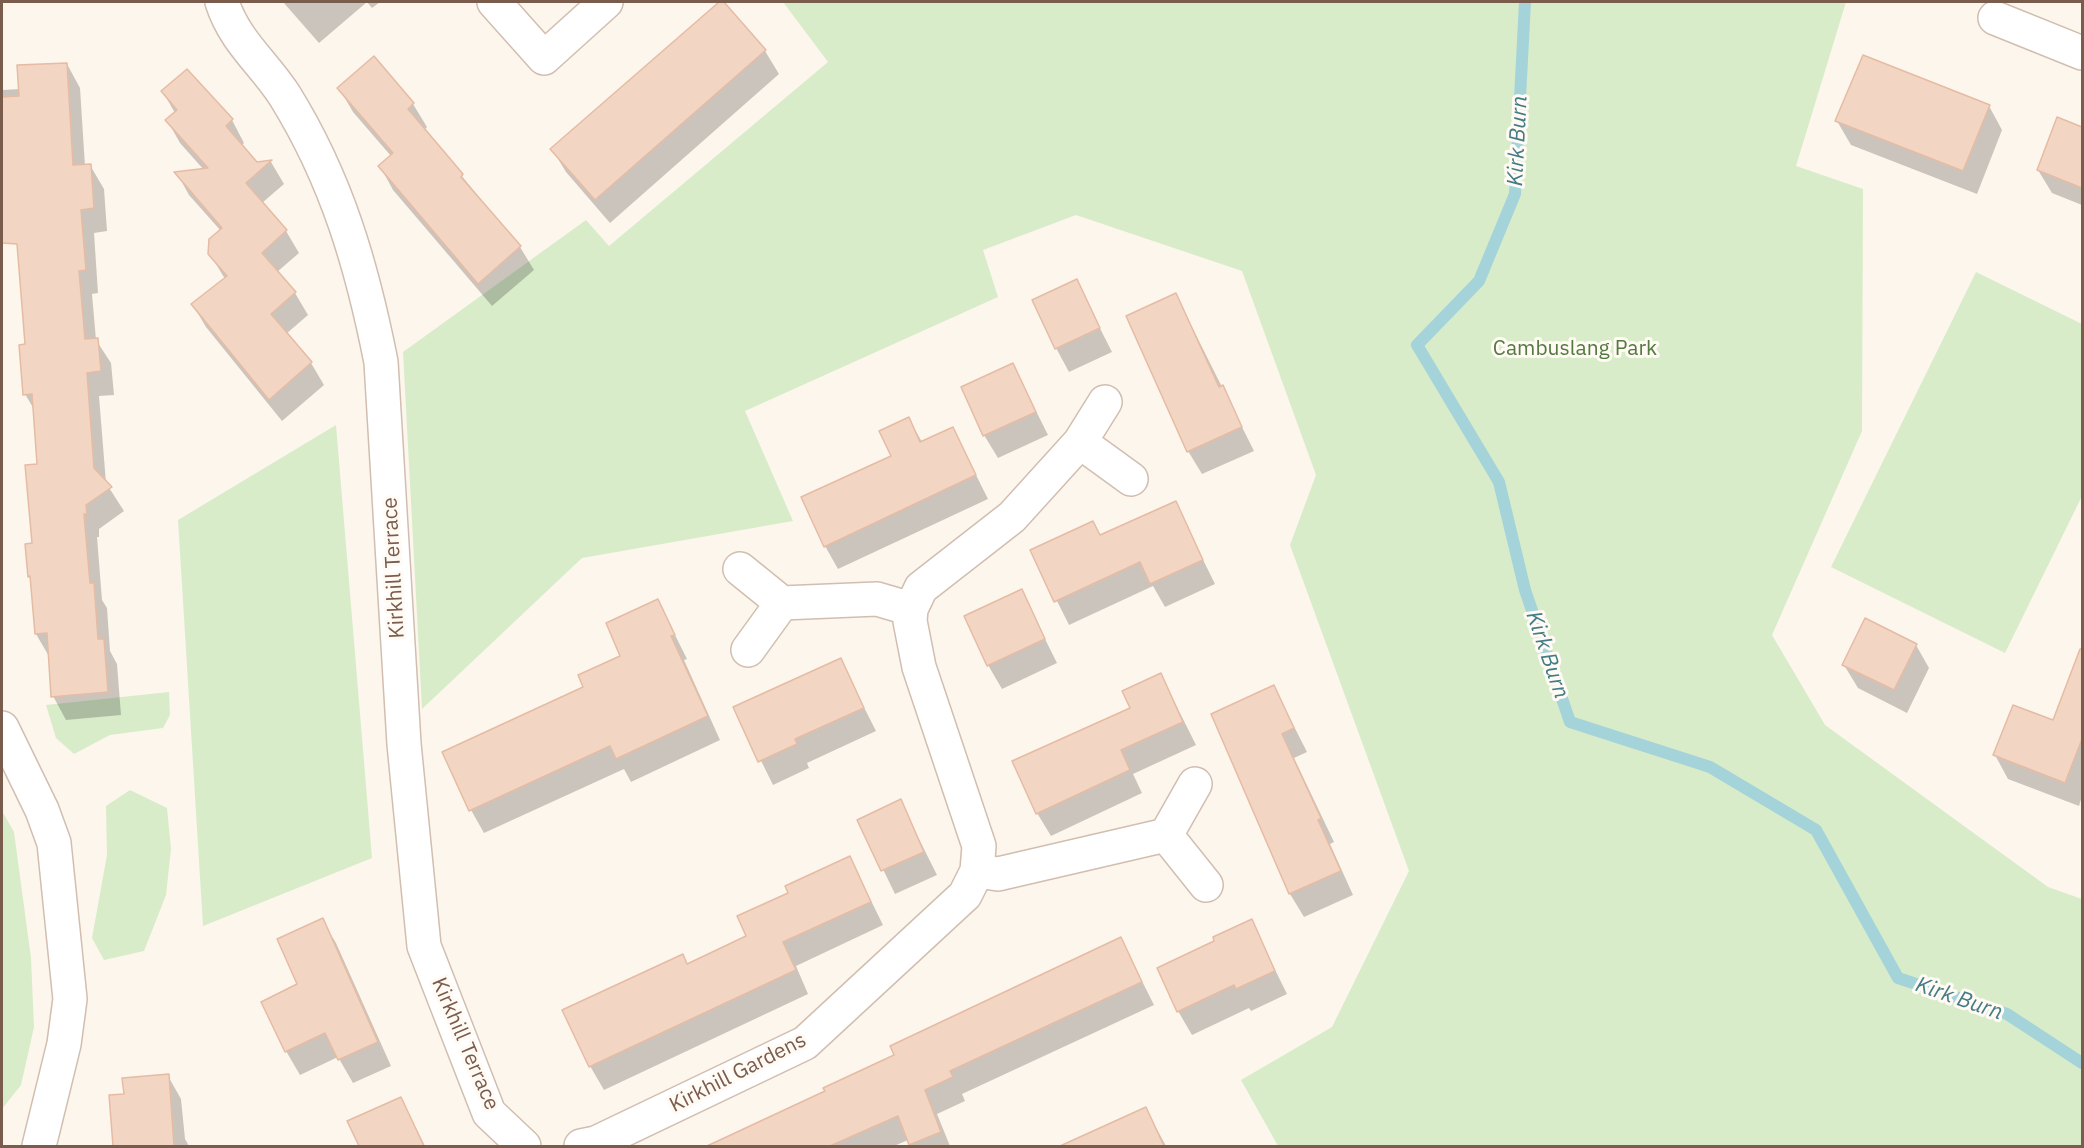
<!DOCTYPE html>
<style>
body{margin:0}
#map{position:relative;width:2084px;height:1148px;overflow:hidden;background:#fdf6ec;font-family:"IBM Plex Sans",sans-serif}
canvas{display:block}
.frame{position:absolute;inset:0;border:3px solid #7a5c4d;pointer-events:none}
</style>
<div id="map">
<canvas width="2084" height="1148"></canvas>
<div class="frame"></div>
</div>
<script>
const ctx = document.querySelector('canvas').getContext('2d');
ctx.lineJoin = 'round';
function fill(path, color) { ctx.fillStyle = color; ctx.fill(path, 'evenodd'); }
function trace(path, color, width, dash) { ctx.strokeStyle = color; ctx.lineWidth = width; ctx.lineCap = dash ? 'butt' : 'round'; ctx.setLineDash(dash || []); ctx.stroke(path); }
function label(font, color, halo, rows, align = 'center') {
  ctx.font = font + ' "IBM Plex Sans",sans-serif'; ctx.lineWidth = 6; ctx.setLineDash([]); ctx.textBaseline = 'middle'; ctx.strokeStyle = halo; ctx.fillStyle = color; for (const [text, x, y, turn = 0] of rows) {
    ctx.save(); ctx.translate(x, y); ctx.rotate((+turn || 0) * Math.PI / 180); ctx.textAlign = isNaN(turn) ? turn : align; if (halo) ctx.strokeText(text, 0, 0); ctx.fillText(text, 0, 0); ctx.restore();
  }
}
const green = new Path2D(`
 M 783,2 L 1846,2 L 1796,166 L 1863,189 L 1862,431 L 1772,635 L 1825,725 L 2048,887 L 2082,899 L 2082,1146 L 1278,1146 L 1241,1080 L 1332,1027 L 1409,871 L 1290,545 L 1316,475 L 1242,271 L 1076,215 L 983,250 L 998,297 L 745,411 L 793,521 L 582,558 L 422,709 L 403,352 L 586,220 L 609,246 L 828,62 Z
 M 1976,272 L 2082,324 L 2082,496 L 2005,653 L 1831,567 Z
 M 336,425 L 372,858 L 203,926 L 178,520 Z
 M 169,692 L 170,715 L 163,728 L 110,735 L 74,754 L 56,738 L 46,705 Z
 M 130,790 L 167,808 L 171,849 L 166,895 L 144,951 L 104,960 L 92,938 L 107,855 L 106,806 Z
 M 2,811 L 14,832 L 31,958 L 34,1027 L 21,1085 L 2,1109 Z`);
const shadow = new Path2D(`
 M 283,2 L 380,2 L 372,8 L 367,2 L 319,43 Z
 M 721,2 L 765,51 L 779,74 L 610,223 L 566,172 L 552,149 Z
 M 374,58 L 413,104 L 427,127 L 424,130 L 520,247 L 534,270 L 492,306 L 393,190 L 380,166 L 391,156 L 353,112 L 339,88 Z
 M 67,64 L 80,88 L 85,166 L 90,165 L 104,189 L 107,231 L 94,233 L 98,293 L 92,294 L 96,340 L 111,363 L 114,395 L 99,396 L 106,483 L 124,511 L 99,529 L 99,537 L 97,537 L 102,600 L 107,608 L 110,651 L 117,664 L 121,715 L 66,720 L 53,696 L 50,658 L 36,634 L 33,545 L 39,465 L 35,411 L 25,394 L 27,345 L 18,209 L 2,210 L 2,90 L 20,89 Z
 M 163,92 L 232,120 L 244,143 L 241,146 L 257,164 L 271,162 L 284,184 L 262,203 L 286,231 L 299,253 L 277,272 L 295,293 L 308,315 L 286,334 L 311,363 L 324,385 L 282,421 L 206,327 L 193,305 L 225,279 L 210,254 L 221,231 L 189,195 L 177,173 L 204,170 L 180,143 L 167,120 L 175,113 Z
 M 1989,106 L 2002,130 L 1977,194 L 1851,145 L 1837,121 Z
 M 2058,119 L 2082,129 L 2082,205 L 2052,193 L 2038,170 Z
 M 1076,281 L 1112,352 L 1069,372 L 1056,348 Z
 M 1176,295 L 1254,451 L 1202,474 L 1188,451 Z
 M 1013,365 L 1048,435 L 998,458 L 984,435 Z
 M 909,419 L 922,442 L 953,429 L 988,499 L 838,569 L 825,546 L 893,456 Z
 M 1175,503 L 1215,584 L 1165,607 L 1153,586 L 1069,625 L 1032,551 L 1101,536 Z
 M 1021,591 L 1057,663 L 1002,689 L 988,665 Z
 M 658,601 L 687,659 L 684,660 L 720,740 L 631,782 L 624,769 L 484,833 L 471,810 L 585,688 L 622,656 Z
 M 1916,645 L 1929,668 L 1907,713 L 1858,688 L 1844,665 Z
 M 840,660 L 876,731 L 807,763 L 809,768 L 773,785 L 735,708 Z
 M 1161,675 L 1196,745 L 1133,774 L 1142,793 L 1051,836 L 1037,813 Z
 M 1274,687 L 1307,752 L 1294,758 L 1334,842 L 1330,844 L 1353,895 L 1304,917 L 1290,894 L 1213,715 Z
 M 2062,700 L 2082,708 L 2082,796 L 2079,806 L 2008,779 L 1995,755 L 2054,722 Z
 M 900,801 L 937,875 L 895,894 L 859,820 Z
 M 850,858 L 883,925 L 796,966 L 808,994 L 604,1090 L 590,1066 L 748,937 L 790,893 Z
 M 322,920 L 336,943 L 391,1066 L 353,1083 L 338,1057 L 300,1075 L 286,1051 L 299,984 Z
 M 1251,921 L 1287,994 L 1251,1011 L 1249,1008 L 1192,1035 L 1178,1011 L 1216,942 Z
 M 1121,939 L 1154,1005 L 962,1094 L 965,1101 L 937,1114 L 950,1146 L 911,1146 L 908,1140 L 894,1146 L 718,1146 Z
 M 168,1076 L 181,1099 L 185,1139 L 189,1146 L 114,1146 L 111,1096 L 125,1095 Z
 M 401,1099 L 425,1146 L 360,1146 L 349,1122 Z
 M 1146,1109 L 1166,1146 L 1107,1146 L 1100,1130 Z`);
const stream = new Path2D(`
 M 1525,2 L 1515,194 L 1479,281 L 1417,345 L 1499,482 L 1525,590 L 1570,722 L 1710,767 L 1816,830 L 1898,978 L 2007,1014 L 2082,1063`);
const building = new Path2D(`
 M 719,2 L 724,2 L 766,50 L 595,200 L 550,149 Z
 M 1863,55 L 1990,105 L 1963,171 L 1835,121 Z
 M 374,56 L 414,103 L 408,109 L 463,174 L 461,177 L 521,246 L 478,284 L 378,166 L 393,153 L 337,88 Z
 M 67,63 L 73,165 L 91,164 L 94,208 L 81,210 L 86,270 L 79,271 L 85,339 L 98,338 L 101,371 L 87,373 L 94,468 L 112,487 L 86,505 L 87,514 L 84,514 L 90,583 L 94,583 L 98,639 L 104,639 L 108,692 L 51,697 L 47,633 L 35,634 L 30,576 L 28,577 L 25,544 L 32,543 L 25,465 L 37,464 L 32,394 L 23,395 L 19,345 L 25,344 L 17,244 L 2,243 L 2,97 L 19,96 L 17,65 Z
 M 187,69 L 233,119 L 226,126 L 257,162 L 272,160 L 246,183 L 287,230 L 262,253 L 296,292 L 271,314 L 312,362 L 269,400 L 191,304 L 227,276 L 208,254 L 209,239 L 222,228 L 174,172 L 208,168 L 165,120 L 177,110 L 161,91 Z
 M 2057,117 L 2082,127 L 2082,188 L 2037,170 Z
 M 1077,279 L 1100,328 L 1055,349 L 1032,300 Z
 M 1176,293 L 1219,387 L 1223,385 L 1242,427 L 1187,452 L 1126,316 Z
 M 1013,363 L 1036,412 L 983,436 L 961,387 Z
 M 909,417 L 920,442 L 953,427 L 976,475 L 824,547 L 801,497 L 891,456 L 879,431 Z
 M 1176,501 L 1203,560 L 1150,584 L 1140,562 L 1054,602 L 1030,550 L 1093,521 L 1100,535 Z
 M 1022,589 L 1045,639 L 987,666 L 964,616 Z
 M 658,599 L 675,635 L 671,636 L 708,716 L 616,759 L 610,746 L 469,811 L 442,752 L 583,687 L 578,675 L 620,656 L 606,623 Z
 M 1865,618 L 1917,644 L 1894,690 L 1842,665 Z
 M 2080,649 L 2082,649 L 2082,739 L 2065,783 L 1993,755 L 2013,705 L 2053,720 Z
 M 841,658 L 864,708 L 795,739 L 797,744 L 758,762 L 733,707 Z
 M 1161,673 L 1183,722 L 1121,750 L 1130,770 L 1036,814 L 1012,761 L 1130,708 L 1122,691 Z
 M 1274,685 L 1294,728 L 1282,734 L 1321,818 L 1318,820 L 1341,871 L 1289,894 L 1211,714 Z
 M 901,799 L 924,852 L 881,871 L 857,820 Z
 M 850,856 L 871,902 L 783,942 L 796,970 L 589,1067 L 562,1010 L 683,954 L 687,964 L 746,936 L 737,916 L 788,893 L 785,886 Z
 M 323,918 L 378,1042 L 338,1060 L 325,1033 L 285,1052 L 261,1002 L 297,984 L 277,939 Z
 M 1252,919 L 1275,971 L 1236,989 L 1234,985 L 1177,1012 L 1157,968 L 1214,941 L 1213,937 Z
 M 1121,937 L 1142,982 L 950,1071 L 953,1077 L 925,1090 L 941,1132 L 909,1145 L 898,1116 L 830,1146 L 707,1146 L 825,1091 L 823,1088 L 894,1055 L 890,1046 Z
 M 169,1074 L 174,1146 L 113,1146 L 109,1095 L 124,1094 L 122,1078 Z
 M 401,1097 L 424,1146 L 359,1146 L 347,1121 Z
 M 1146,1107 L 1164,1146 L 1060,1146 Z`);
const minor = new Path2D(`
 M 222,2 C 235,42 263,62 285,96 C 337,180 362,266 381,362 L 404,744 L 424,946 L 489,1113 L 524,1146
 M 494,2 L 544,58 L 606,2
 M 1995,18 L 2082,53
 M 1080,442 L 1131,479
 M 740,569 L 782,603 L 748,650
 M 782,603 L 877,599 L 911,609
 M 2,728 L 42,810 L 54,843 L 70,999 L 64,1044 L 39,1146
 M 1195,784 L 1166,835 L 1206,885
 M 977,871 L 998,874 L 1166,835
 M 581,1146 L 596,1143 L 805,1043 L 965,895 L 977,871 L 979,846 L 919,667 L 910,621 L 911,609 L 921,588 L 1012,517 L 1080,442 L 1105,402`);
const parkNames = [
 ["Cambuslang Park",1575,349]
];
const streetNames = [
 ["Kirkhill Terrace",394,568,-93],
 ["Kirkhill Terrace",465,1044,67],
 ["Kirkhill Gardens",738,1073,-27]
];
const waterNames = [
 ["Kirk Burn",1518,141,-87],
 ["Kirk Burn",1547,655,71],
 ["Kirk Burn",1959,999,19]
];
fill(green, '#d8ecc9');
fill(shadow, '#0003');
trace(stream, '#a5d3da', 12);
fill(building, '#f3d5c3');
trace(building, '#e6bba3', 1.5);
trace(minor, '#d1beb0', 36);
trace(minor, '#fff', 33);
label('21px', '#537a41', '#fffaf3', parkNames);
label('21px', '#7a5c4d', '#fffaf3', streetNames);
label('italic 22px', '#437c86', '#fffaf3', waterNames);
</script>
